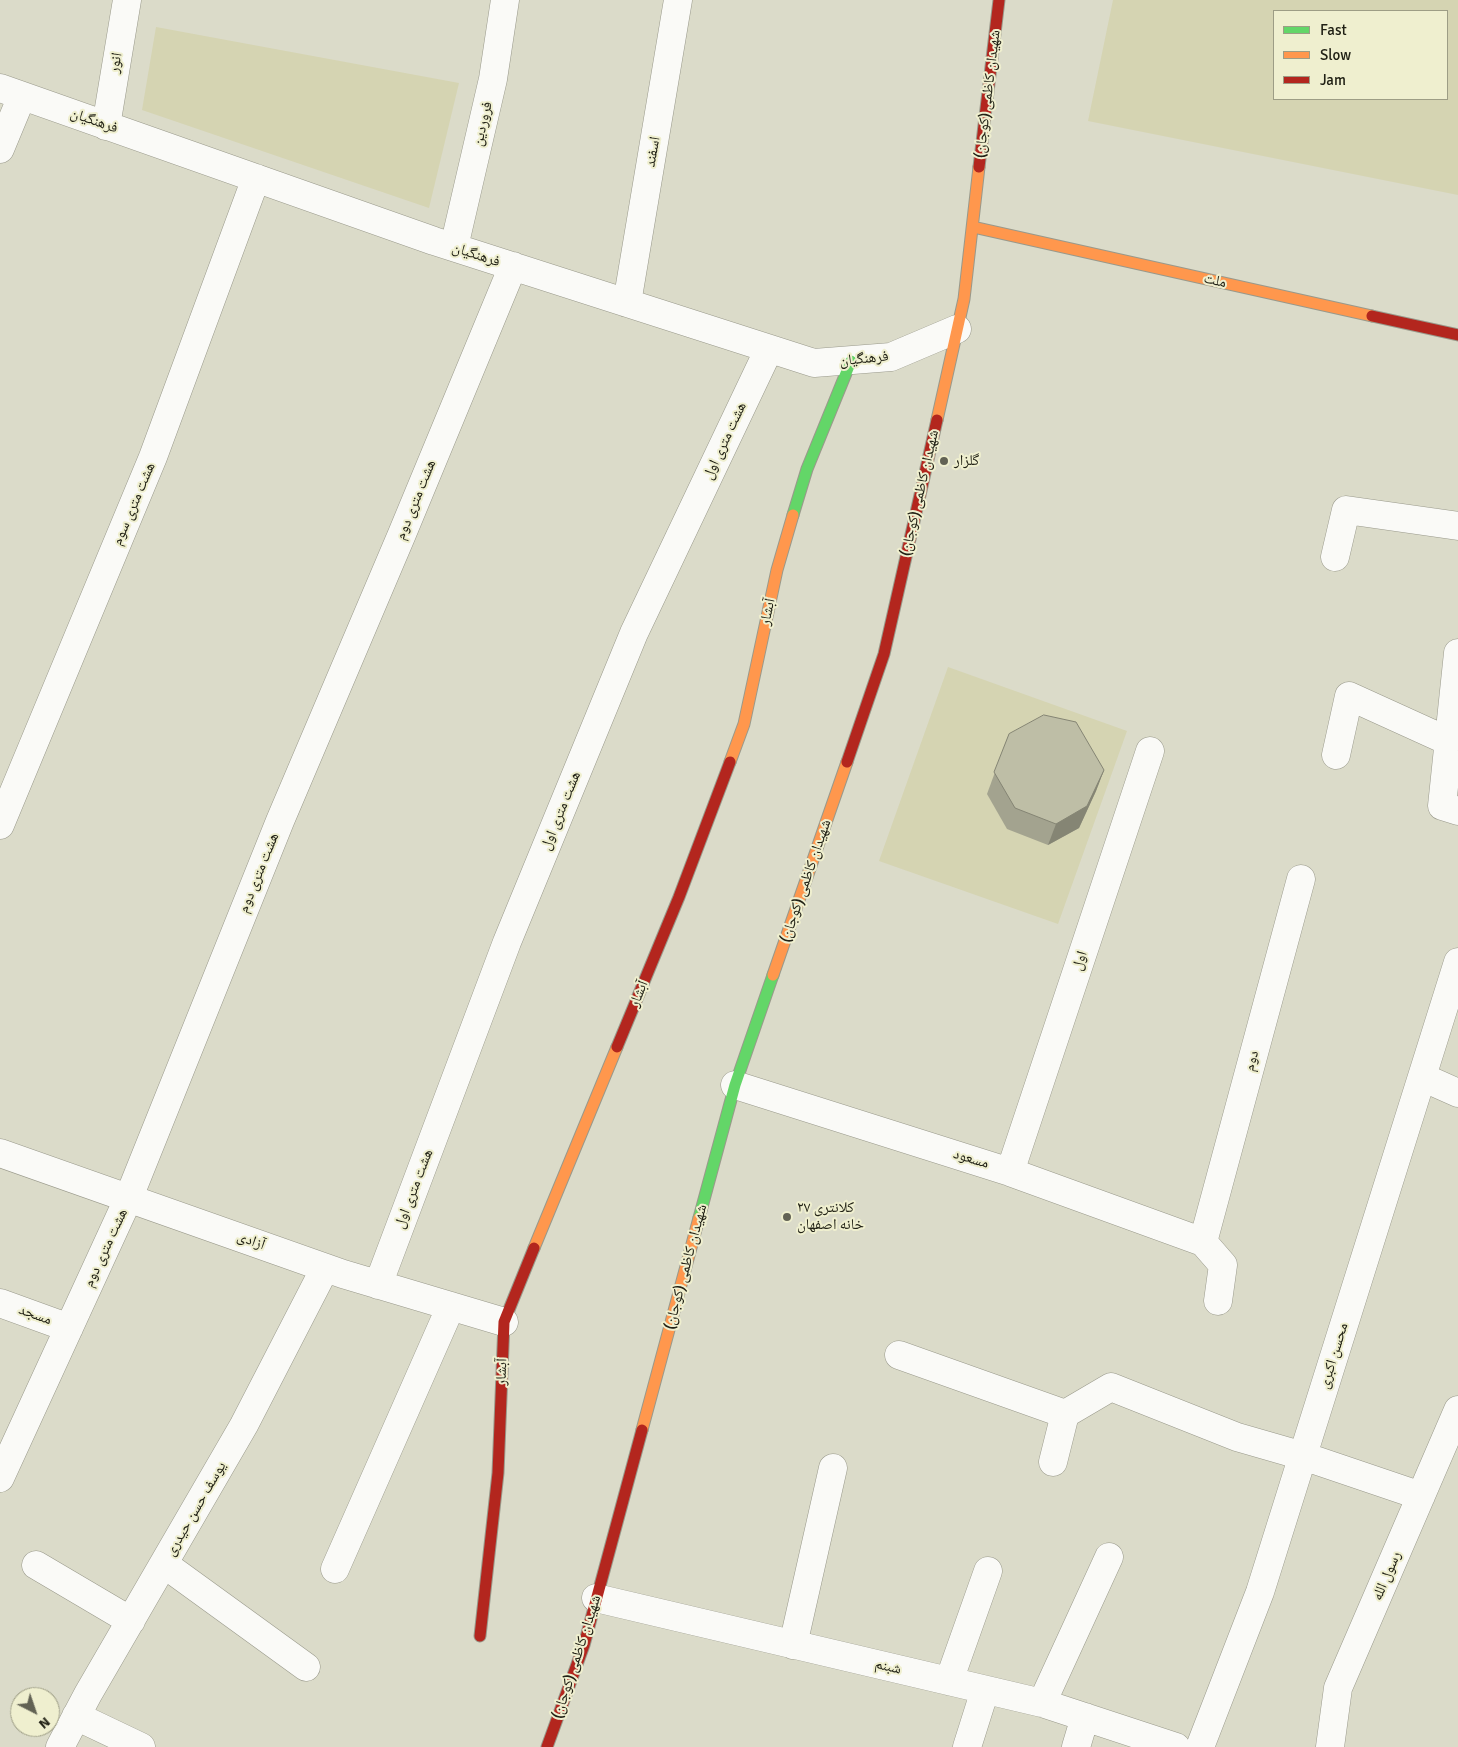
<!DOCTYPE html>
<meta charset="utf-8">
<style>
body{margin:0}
#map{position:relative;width:1458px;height:1747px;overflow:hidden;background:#dbdbc9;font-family:Signika,sans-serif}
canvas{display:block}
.legend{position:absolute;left:1273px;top:10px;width:175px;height:90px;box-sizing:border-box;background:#efefcf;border:1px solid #9d9d85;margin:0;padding:6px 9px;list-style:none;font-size:15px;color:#212115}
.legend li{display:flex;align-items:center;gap:10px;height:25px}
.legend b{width:25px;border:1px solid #9d9d85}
.north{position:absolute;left:10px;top:1687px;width:50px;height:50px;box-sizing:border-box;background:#efefcf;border:1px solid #9d9d85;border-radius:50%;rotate:139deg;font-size:14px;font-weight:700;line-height:20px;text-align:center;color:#212115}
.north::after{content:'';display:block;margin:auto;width:18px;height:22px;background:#626254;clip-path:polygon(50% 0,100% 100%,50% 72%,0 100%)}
</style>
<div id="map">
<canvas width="1458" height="1747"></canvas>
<ul class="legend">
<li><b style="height:6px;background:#63d668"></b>Fast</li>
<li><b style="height:6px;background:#ff974d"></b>Slow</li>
<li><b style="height:6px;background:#b3261e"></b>Jam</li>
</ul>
<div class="north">N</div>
</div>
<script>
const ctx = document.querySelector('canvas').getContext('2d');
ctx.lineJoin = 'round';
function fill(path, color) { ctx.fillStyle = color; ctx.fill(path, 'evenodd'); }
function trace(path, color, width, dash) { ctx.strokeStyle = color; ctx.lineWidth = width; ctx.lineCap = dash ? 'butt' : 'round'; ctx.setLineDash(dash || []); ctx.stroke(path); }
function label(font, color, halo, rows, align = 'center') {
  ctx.font = font + ' Signika,"Noto Naskh Arabic",sans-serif'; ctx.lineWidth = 4; ctx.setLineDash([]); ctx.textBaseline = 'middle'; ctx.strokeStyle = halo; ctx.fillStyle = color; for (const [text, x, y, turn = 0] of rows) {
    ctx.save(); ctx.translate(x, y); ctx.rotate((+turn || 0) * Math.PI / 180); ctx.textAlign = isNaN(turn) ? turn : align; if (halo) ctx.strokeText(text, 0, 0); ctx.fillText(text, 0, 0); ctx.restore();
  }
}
const green = new Path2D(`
 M 1113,0 L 1458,0 L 1458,195 L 1088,121 ZM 1274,11 L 1447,11 L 1447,99 L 1274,99 Z
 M 156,27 L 459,83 L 429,208 L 142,110 Z
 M 948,667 L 1127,731 L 1058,924 L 879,861 Z`);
const street = new Path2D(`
 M 0,88 L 434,241 L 814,363 L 891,357 L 957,329
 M 106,126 L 127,0
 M 0,149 L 22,96
 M 454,247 L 493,79 L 505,0
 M 627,303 L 678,0
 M 1335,557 L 1346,510 L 1458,526
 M 1458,653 L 1442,806 L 1458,811
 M 1336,755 L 1349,696 L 1448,741
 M 0,825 L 153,457 L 256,178
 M 1422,1077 L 1458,1093
 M 735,1085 L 1010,1172 L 1203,1242 L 1223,1265 L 1218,1301
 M 0,1153 L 343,1274 L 504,1322
 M 1010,1172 L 1150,751
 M 1203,1242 L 1301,879
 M 378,1285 L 507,942 L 634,633 L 769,349
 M 0,1303 L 69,1328
 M 899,1355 L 1065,1414 L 1111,1387 L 1237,1437 L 1303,1456 L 1421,1496
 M 1053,1462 L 1065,1414
 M 0,1478 L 129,1197 L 280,821 L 402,534 L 513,266
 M 164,1564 L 306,1667
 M 36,1565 L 131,1621
 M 335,1569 L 451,1306
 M 596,1598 L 1042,1703 L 1176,1747
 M 793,1645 L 833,1468
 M 949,1681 L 988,1571
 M 1042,1703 L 1109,1557
 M 76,1716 L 141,1747
 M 60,1747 L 88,1694 L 244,1425 L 325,1268
 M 967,1747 L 985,1690
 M 1076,1747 L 1085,1717
 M 1200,1747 L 1260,1592 L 1458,962
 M 1330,1747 L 1338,1688 L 1458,1410`);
const fast = new Path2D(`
 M 793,515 L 807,469 L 851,361
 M 699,1218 L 735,1085 L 773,975`);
const slow = new Path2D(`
 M 973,227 L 1372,316
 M 937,420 L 964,299 L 979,167
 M 730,762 L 744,724 L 777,570 L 793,515
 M 773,975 L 847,762
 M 534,1248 L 617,1047
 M 642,1430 L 699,1218`);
const jam = new Path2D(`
 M 979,167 L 999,0
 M 1372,316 L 1458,335
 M 847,762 L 884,654 L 937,420
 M 617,1047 L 679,897 L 730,762
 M 480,1636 L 498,1473 L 504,1322 L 534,1248
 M 547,1747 L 584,1645 L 642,1430`);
const wall = new Path2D(`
 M 1009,734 L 1104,770 L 1096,791 L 1079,828 L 1048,845 L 1007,829 L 987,794 Z`);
const shadedWall = new Path2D(`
 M 1104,770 L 1096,791 L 1079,828 L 1048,845 L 1056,824 Z`);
const building = new Path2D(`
 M 1044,715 L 1076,722 L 1104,770 L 1087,806 L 1056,824 L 1015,808 L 994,772 L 1009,734 Z`);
const markers = [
 [944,461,5,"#626254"],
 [787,1217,5,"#626254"]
];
const streetNames = [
 ["انور",116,63,-80],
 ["شهیدان کاظمی (کوجان)",988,94,-83],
 ["فرهنگیان",94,121,19],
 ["فروردین",483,124,-77],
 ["اسفند",653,152,-80],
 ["فرهنگیان",476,255,18],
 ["ملت",1215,281,13],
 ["فرهنگیان",864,359,-6],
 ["هشت متری اول",725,441,-65],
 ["شهیدان کاظمی (کوجان)",920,493,-77],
 ["هشت متری دوم",416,500,-68],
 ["هشت متری سوم",134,504,-67],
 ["آبشار",768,612,-78],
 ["هشت متری اول",561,811,-68],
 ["هشت متری دوم",259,873,-68],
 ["شهیدان کاظمی (کوجان)",806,881,-71],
 ["اول",1080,961,-72],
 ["آبشار",639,994,-68],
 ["دوم",1252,1061,-75],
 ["مسعود",971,1159,17],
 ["هشت متری اول",414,1189,-69],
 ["آزادی",251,1241,20],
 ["هشت متری دوم",106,1248,-65],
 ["شهیدان کاظمی (کوجان)",686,1267,-75],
 ["مسجد",35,1315,20],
 ["محسن اکبری",1334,1356,-73],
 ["آبشار",502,1372,-88],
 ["یوسف حسن حیدری",196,1509,-60],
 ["رسول الله",1387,1576,-67],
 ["شهیدان کاظمی (کوجان)",577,1657,-72],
 ["شبنم",888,1667,13]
];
const poiNames = [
 ["گلزار",954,461],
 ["کلانتری ۲۷",797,1208],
 ["خانه اصفهان",797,1225]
];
fill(green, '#d5d4b2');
trace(street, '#99998b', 29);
trace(fast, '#99998b', 13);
trace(slow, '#99998b', 13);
trace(jam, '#99998b', 13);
trace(street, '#fafaf7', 28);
trace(fast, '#63d668', 11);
trace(slow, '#ff974d', 11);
trace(jam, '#b3261e', 11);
fill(wall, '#a3a38f');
fill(shadedWall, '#858574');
fill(building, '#bebea6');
trace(building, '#858574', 1);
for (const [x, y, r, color] of markers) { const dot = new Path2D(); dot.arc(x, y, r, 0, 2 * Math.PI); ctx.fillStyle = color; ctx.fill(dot); trace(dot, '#efefcf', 2); }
label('15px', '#212115', '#efefcf', streetNames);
label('15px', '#212115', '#efefcf', poiNames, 'left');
</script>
